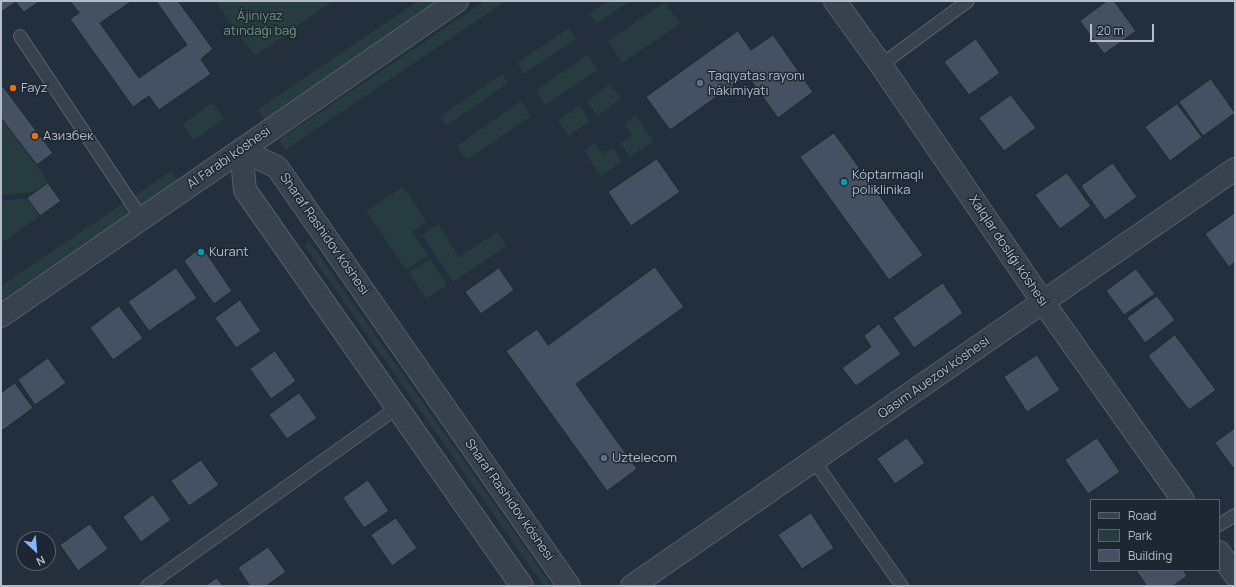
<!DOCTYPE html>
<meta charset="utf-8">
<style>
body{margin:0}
#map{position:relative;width:1236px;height:587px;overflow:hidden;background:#242f3e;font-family:Manrope,sans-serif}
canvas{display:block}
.frame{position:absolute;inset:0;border:2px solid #b4bcc9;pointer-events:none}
.legend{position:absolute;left:1090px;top:499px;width:130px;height:72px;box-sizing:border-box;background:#1d2633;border:1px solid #59626f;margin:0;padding:5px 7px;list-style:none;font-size:12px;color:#b4bcc9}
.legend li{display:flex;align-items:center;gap:8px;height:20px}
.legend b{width:20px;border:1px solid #59626f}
.north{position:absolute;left:16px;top:531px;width:40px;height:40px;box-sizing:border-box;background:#1d2633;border:1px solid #59626f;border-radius:50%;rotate:154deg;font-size:11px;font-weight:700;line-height:16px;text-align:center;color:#b4bcc9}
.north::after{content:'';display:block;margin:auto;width:14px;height:18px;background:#8ab4f8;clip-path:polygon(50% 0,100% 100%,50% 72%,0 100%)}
.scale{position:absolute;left:1090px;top:24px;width:64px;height:18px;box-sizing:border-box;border:2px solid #b4bcc9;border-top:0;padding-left:5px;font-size:12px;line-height:14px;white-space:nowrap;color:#b4bcc9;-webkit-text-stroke:3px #1d2633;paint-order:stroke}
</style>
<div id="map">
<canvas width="1236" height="587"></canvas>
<div class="frame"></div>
<ul class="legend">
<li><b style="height:5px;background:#38414e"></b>Road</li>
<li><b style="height:11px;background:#263c3f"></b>Park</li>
<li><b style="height:11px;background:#455162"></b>Building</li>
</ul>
<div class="north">N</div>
<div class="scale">20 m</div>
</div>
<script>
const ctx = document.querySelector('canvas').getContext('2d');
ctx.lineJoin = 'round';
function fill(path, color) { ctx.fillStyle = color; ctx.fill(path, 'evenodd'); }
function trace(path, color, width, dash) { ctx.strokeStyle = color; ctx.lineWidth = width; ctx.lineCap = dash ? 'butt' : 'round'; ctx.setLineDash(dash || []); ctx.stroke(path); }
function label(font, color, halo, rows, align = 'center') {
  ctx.font = font + ' Manrope,sans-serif'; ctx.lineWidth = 3; ctx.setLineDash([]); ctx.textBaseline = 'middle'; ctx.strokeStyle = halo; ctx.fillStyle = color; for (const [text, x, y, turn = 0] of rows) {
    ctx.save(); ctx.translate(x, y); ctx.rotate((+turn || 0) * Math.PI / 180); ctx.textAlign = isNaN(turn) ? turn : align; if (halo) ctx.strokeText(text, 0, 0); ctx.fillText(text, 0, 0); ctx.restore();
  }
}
const green = new Path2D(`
 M 215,1 L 333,1 L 255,56 Z
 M 418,1 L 440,1 L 264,120 L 257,110 Z
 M 485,1 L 506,1 L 285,150 L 279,140 Z
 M 608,1 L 630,1 L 596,24 L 589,14 Z
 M 665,2 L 680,24 L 622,63 L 608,41 Z
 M 569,28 L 576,39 L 524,74 L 517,63 Z
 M 588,55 L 598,70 L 545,105 L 536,90 Z
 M 502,74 L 508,83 L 446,126 L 440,117 Z
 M 610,84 L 621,99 L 597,116 L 587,101 Z
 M 521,101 L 531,116 L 467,160 L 457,146 Z
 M 212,103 L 224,119 L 194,140 L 183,124 Z
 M 580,105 L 590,121 L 568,136 L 558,121 Z
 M 636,116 L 653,141 L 630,157 L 620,143 L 632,136 L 624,125 Z
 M 1,118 L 37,165 L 48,183 L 35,192 L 1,195 Z
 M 595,143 L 603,154 L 613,148 L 622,162 L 601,176 L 584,151 Z
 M 171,171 L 178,180 L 1,300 L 1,286 Z
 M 403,187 L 427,222 L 412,232 L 428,255 L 406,270 L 366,211 Z
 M 27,198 L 40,216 L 1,243 L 1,201 Z
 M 438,224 L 459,257 L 497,232 L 507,246 L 453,282 L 422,235 Z
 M 309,241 L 552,586 L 544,586 L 304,245 Z
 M 430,259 L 447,285 L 426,299 L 409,273 Z`);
const building = new Path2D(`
 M 1,1 L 15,1 L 16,2 L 1,12 Z
 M 15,1 L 40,1 L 24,12 Z
 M 70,1 L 132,1 L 100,23 L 139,78 L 187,45 L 156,1 L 178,1 L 213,49 L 201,59 L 211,74 L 159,110 L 149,96 L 133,107 L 70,19 L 79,13 Z
 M 1107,1 L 1114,1 L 1136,31 L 1104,54 L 1080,21 Z
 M 738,31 L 751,50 L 773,35 L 813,92 L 778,118 L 747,75 L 670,130 L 646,97 Z
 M 976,39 L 1000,73 L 969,95 L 944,62 Z
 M 1211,79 L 1235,113 L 1203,136 L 1179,102 Z
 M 1,84 L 53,153 L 37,165 L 1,118 Z
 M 1011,95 L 1036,128 L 1004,151 L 979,118 Z
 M 1177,104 L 1202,137 L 1170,161 L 1145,127 Z
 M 834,133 L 923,255 L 889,280 L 800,157 Z
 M 657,159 L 680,192 L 631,226 L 608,192 Z
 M 1113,163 L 1137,197 L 1105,220 L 1081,186 Z
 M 1067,173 L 1091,206 L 1060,229 L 1035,195 Z
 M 48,183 L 61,201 L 40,216 L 27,198 Z
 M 1235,213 L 1235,262 L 1229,267 L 1205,234 Z
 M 200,248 L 205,251 L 232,291 L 214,304 L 184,261 Z
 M 655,267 L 684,307 L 576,384 L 637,469 L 607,491 L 506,351 L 537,329 L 548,345 Z
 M 176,268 L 197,298 L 149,331 L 128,302 Z
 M 499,268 L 514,290 L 481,314 L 465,292 Z
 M 1136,269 L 1155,294 L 1124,315 L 1106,291 Z
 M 943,283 L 963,313 L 914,348 L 893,318 Z
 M 1157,296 L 1175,320 L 1145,343 L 1127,318 Z
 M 240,300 L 261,331 L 236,348 L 215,318 Z
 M 119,306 L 143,338 L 113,360 L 90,328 Z
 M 879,324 L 901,354 L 856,386 L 842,368 L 871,347 L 864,336 Z
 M 1175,335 L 1216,390 L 1189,410 L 1148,356 Z
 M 275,351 L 296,381 L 271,399 L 250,369 Z
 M 1037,355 L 1060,390 L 1027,412 L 1004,377 Z
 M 48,358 L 66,383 L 35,405 L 18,380 Z
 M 15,383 L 33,408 L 3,430 L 1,428 L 1,393 Z
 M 299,393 L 317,418 L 287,439 L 269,415 Z
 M 1235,428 L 1235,466 L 1233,468 L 1215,443 Z
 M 907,438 L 925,463 L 895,484 L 877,459 Z
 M 1097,438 L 1120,472 L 1088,494 L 1065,460 Z
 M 201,460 L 219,485 L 189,506 L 171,481 Z
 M 368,480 L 389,511 L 364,528 L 343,498 Z
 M 153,495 L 171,520 L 141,542 L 123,517 Z
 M 811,513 L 834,548 L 802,569 L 778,535 Z
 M 396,518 L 417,548 L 392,566 L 371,535 Z
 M 90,524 L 108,549 L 78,571 L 60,545 Z
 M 268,547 L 286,572 L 266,586 L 250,586 L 238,568 Z
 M 1136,570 L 1183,570 L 1187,576 L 1173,586 L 1147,586 Z
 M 217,578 L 223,586 L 205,586 Z`);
const lane = new Path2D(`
 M 20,36 L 142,219
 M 881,65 L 968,1
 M 814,461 L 902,586
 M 1219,525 L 1235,515
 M 147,586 L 397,408`);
const street = new Path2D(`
 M 835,1 L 881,65 L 1043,302 L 1183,500
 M 241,150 L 277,167 L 569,586
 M 241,150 L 245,190 L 522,586
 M 1,316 L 457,1
 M 1219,552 L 1235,575
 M 632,586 L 1235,169`);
const markers = [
 [700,83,4,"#5c6f8a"],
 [13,88,4,"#e8710a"],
 [35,136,4,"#e8710a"],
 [844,182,4,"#0f9aa8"],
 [201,252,4,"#0f9aa8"],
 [604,458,4,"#5c6f8a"]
];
const parkNames = [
 ["Ájiniyaz",260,16],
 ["atındaǵı baǵ",260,31]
];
const poiNames = [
 ["Taqıyatas rayonı",708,76],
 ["hákimiyatı",708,91],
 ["Fayz",21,88],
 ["Азизбек",43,136],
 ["Kóptarmaqlı",852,175],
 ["poliklinika",852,190],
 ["Kurant",209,252],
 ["Uztelecom",612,458]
];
const streetNames = [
 ["Al Farabi kóshesi",229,158,-35],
 ["Sharaf Rashidov kóshesi",324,234,55],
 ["Xalqlar doslıǵı kóshesi",1008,251,56],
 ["Qasım Auezov kóshesi",934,378,-35],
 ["Sharaf Rashidov kóshesi",509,500,55]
];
fill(green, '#263c3f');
fill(building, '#455162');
trace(building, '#1f2835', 1);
trace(lane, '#565f6c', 14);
trace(street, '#565f6c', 24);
trace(lane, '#38414e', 12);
trace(street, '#38414e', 22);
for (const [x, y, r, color] of markers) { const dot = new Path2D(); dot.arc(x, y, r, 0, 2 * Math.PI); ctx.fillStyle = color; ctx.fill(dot); trace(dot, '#1d2633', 1.5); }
label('13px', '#6b9a76', '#1d2633', parkNames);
label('13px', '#b4bcc9', '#1d2633', poiNames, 'left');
label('13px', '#b4bcc9', '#1d2633', streetNames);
</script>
